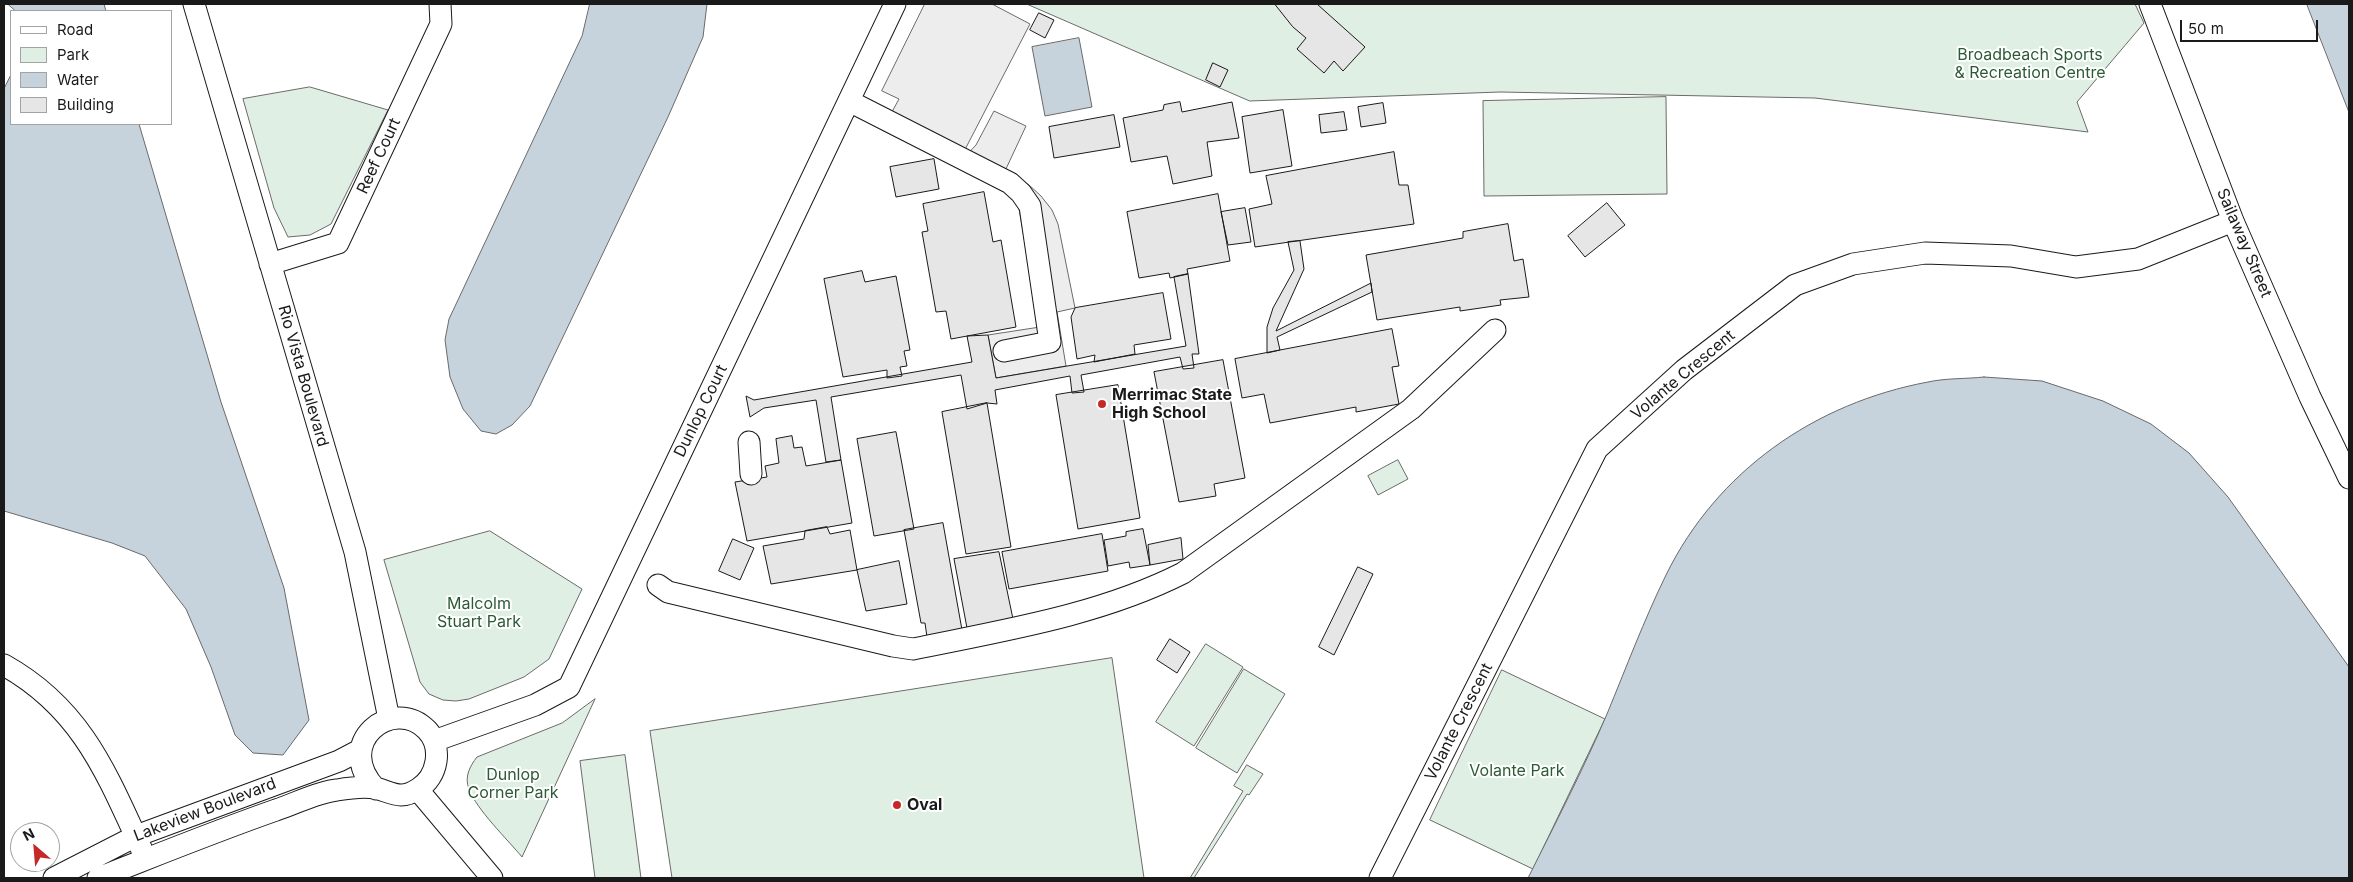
<!DOCTYPE html>
<style>
body{margin:0}
#map{position:relative;width:2353px;height:882px;overflow:hidden;background:#fff;font-family:Inter,sans-serif}
canvas{display:block}
.frame{position:absolute;inset:0;border:5px solid #1a1a1a;pointer-events:none}
.legend{position:absolute;left:10px;top:10px;width:162px;height:115px;box-sizing:border-box;background:#fff;border:1px solid #a3a3a3;margin:0;padding:6px 9px;list-style:none;font-size:15px;color:#1a1a1a}
.legend li{display:flex;align-items:center;gap:10px;height:25px}
.legend b{width:25px;border:1px solid #a3a3a3}
.north{position:absolute;left:10px;top:822px;width:50px;height:50px;box-sizing:border-box;background:#fff;border:1px solid #a3a3a3;border-radius:50%;rotate:333deg;font-size:14px;font-weight:700;line-height:20px;text-align:center;color:#1a1a1a}
.north::after{content:'';display:block;margin:auto;width:18px;height:22px;background:#c62828;clip-path:polygon(50% 0,100% 100%,50% 72%,0 100%)}
.scale{position:absolute;left:2180px;top:20px;width:138px;height:22px;box-sizing:border-box;border:2px solid #1a1a1a;border-top:0;padding-left:6px;font-size:15px;line-height:18px;white-space:nowrap;color:#1a1a1a;-webkit-text-stroke:4px #fff;paint-order:stroke}
</style>
<div id="map">
<canvas width="2353" height="882"></canvas>
<div class="frame"></div>
<ul class="legend">
<li><b style="height:6px;background:#fff"></b>Road</li>
<li><b style="height:14px;background:#e0efe3"></b>Park</li>
<li><b style="height:14px;background:#c6d2dc"></b>Water</li>
<li><b style="height:14px;background:#e6e6e6"></b>Building</li>
</ul>
<div class="north">N</div>
<div class="scale">50 m</div>
</div>
<script>
const ctx = document.querySelector('canvas').getContext('2d');
ctx.lineJoin = 'round';
function fill(path, color) { ctx.fillStyle = color; ctx.fill(path, 'evenodd'); }
function trace(path, color, width, dash) { ctx.strokeStyle = color; ctx.lineWidth = width; ctx.lineCap = dash ? 'butt' : 'round'; ctx.setLineDash(dash || []); ctx.stroke(path); }
function label(font, color, halo, rows, align = 'center') {
  ctx.font = font + ' Inter,sans-serif'; ctx.lineWidth = 4; ctx.setLineDash([]); ctx.textBaseline = 'middle'; ctx.strokeStyle = halo; ctx.fillStyle = color; for (const [text, x, y, turn = 0] of rows) {
    ctx.save(); ctx.translate(x, y); ctx.rotate((+turn || 0) * Math.PI / 180); ctx.textAlign = isNaN(turn) ? turn : align; if (halo) ctx.strokeText(text, 0, 0); ctx.fillText(text, 0, 0); ctx.restore();
  }
}
const green = new Path2D(`
 M 1027,4 L 2135,4 L 2144,23 L 2077,102 L 2088,132 L 1815,98 L 1500,92 L 1250,101 Z
 M 310,87 L 388,110 L 331,224 L 310,235 L 288,237 L 274,208 L 243,99 Z
 M 1666,97 L 1667,194 L 1484,196 L 1483,101 Z
 M 1398,460 L 1408,479 L 1378,495 L 1368,476 Z
 M 490,531 L 582,589 L 549,659 L 524,677 L 469,699 L 456,701 L 443,700 L 429,694 L 420,682 L 384,560 Z
 M 1206,644 L 1243,667 L 1194,746 L 1156,722 Z
 M 1112,658 L 1144,878 L 672,878 L 650,731 Z
 M 1244,669 L 1285,694 L 1237,773 L 1196,748 Z
 M 1502,670 L 1605,719 L 1533,869 L 1430,820 Z
 M 595,699 L 522,857 C 508,840 476,809 469,789 C 464,777 470,766 477,757 L 562,723 Z
 M 625,755 L 641,878 L 595,878 L 580,761 Z
 M 1247,765 L 1263,774 L 1249,795 L 1247,794 L 1194,878 L 1190,878 L 1243,791 L 1234,786 Z`);
const parking = new Path2D(`
 M 925,4 L 992,4 L 1030,24 L 957,165 L 976,145 L 994,111 L 1026,126 L 1005,171 L 1029,185 L 1041,196 L 1052,210 L 1058,224 L 1075,308 L 1057,312 L 1066,366 L 996,378 L 988,335 L 1040,327 L 1019,209 L 1013,195 L 882,130 L 899,99 L 882,91 Z`);
const water = new Path2D(`
 M 8,4 L 104,4 L 106,11 L 16,11 Z
 M 590,4 L 707,4 L 703,37 L 668,117 L 530,406 L 512,425 L 496,434 L 481,431 L 463,409 L 450,377 L 445,340 L 449,319 L 582,36 Z
 M 2307,4 L 2349,4 L 2349,112 Z
 M 1079,38 L 1092,107 L 1045,116 L 1032,47 Z
 M 11,75 L 11,124 L 139,124 L 221,402 L 284,588 L 309,720 L 283,755 L 253,753 L 235,735 L 211,667 L 186,609 L 145,556 L 112,543 L 4,511 L 4,89 Z
 M 1984,377 L 2042,381 L 2103,401 L 2151,424 L 2189,453 L 2228,497 L 2349,667 L 2349,878 L 1528,878 C 1555,824 1583,770 1607,714 C 1626,668 1644,620 1666,575 C 1717,471 1815,403 1928,382 C 1946,378 1966,379 1984,377 Z`);
const building = new Path2D(`
 M 1275,4 L 1317,4 L 1365,47 L 1343,71 L 1334,61 L 1324,73 L 1297,49 L 1306,38 L 1293,27 Z
 M 1039,13 L 1054,20 L 1045,38 L 1030,30 Z
 M 1213,63 L 1228,70 L 1220,87 L 1206,80 Z
 M 1180,102 L 1182,112 L 1232,102 L 1239,138 L 1207,142 L 1212,176 L 1173,184 L 1167,156 L 1131,162 L 1123,118 L 1163,110 L 1164,105 Z
 M 1383,103 L 1386,123 L 1361,127 L 1358,107 Z
 M 1283,110 L 1292,166 L 1250,173 L 1242,117 Z
 M 1344,112 L 1347,130 L 1321,133 L 1319,115 Z
 M 1114,115 L 1120,147 L 1054,158 L 1049,127 Z
 M 1394,152 L 1399,185 L 1408,185 L 1414,224 L 1255,247 L 1249,209 L 1272,204 L 1266,176 Z
 M 934,159 L 939,189 L 896,197 L 890,167 Z
 M 984,192 L 993,242 L 1001,240 L 1016,327 L 951,339 L 946,311 L 936,312 L 922,232 L 928,231 L 923,204 Z
 M 1218,194 L 1230,261 L 1187,269 L 1188,274 L 1170,278 L 1169,273 L 1139,278 L 1127,212 Z
 M 1607,203 L 1625,225 L 1585,257 L 1568,236 Z
 M 1245,208 L 1251,242 L 1228,245 L 1221,212 Z
 M 1508,224 L 1514,261 L 1523,259 L 1529,297 L 1500,300 L 1501,305 L 1460,311 L 1460,307 L 1377,320 L 1366,255 L 1463,238 L 1463,232 Z
 M 1300,241 L 1304,269 L 1276,331 L 1371,283 L 1372,292 L 1277,337 L 1280,350 L 1267,353 L 1267,327 L 1273,308 L 1294,270 L 1288,242 Z
 M 862,271 L 865,282 L 896,276 L 910,350 L 904,351 L 907,366 L 900,367 L 902,376 L 887,378 L 887,370 L 843,377 L 824,279 Z
 M 1188,274 L 1199,354 L 1192,354 L 1194,368 L 1183,369 L 1180,357 L 1081,375 L 1084,392 L 1072,393 L 1070,376 L 995,390 L 997,404 L 987,403 L 967,409 L 961,375 L 831,397 L 841,460 L 826,462 L 816,400 L 764,408 L 750,417 L 746,396 L 754,400 L 972,362 L 967,336 L 988,335 L 996,378 L 1186,346 L 1174,277 Z
 M 1163,293 L 1171,339 L 1134,345 L 1135,354 L 1094,362 L 1095,355 L 1077,359 L 1071,317 L 1075,308 Z
 M 1392,329 L 1399,366 L 1392,367 L 1399,404 L 1356,412 L 1356,407 L 1270,423 L 1264,394 L 1242,398 L 1235,359 Z
 M 1223,360 L 1245,478 L 1214,484 L 1216,496 L 1179,502 L 1154,372 Z
 M 1118,385 L 1140,518 L 1078,529 L 1056,395 Z
 M 987,403 L 1011,547 L 966,554 L 942,412 Z
 M 896,432 L 914,529 L 874,536 L 857,439 Z
 M 792,436 L 794,448 L 802,447 L 806,466 L 841,460 L 852,523 L 747,541 L 735,482 L 767,477 L 765,466 L 779,463 L 776,439 Z
 M 943,523 L 962,630 L 927,637 L 925,623 L 921,623 L 904,530 Z
 M 827,527 L 830,534 L 850,530 L 857,570 L 771,584 L 763,546 L 804,539 L 805,531 Z
 M 1143,529 L 1150,565 L 1130,568 L 1129,562 L 1108,566 L 1104,540 L 1126,536 L 1126,532 Z
 M 1102,534 L 1108,571 L 1009,589 L 1002,552 Z
 M 1181,538 L 1183,559 L 1150,565 L 1148,545 Z
 M 733,539 L 754,548 L 740,580 L 719,571 Z
 M 999,552 L 1013,619 L 967,628 L 954,559 Z
 M 899,561 L 907,604 L 866,611 L 857,570 Z
 M 1358,567 L 1373,574 L 1334,655 L 1319,647 Z
 M 1170,639 L 1190,652 L 1177,673 L 1157,660 Z`);
const minor = new Path2D(`
 M 194,4 L 355,552 L 389,719
 M 2150,4 L 2233,221 L 2310,397 L 2349,478
 M 849,101 L 1010,183 L 1021,193 L 1030,206 L 1050,342 L 1004,351
 M 270,264 L 338,243 L 441,24 L 440,4
 M 749,442 L 751,474
 M 658,585 L 668,592 L 893,646 L 913,649 C 1005,630 1100,615 1183,573 L 1411,409 L 1495,330
 M 4,665 C 81,708 106,772 141,848
 M 434,741 L 535,705 L 569,687 L 895,4
 M 418,790 L 492,878
 M 54,878 L 136,836 L 339,761 L 360,750
 M 98,878 C 157,855 216,831 276,810 C 295,804 317,792 337,790 C 349,788 363,786 375,788 C 392,792 400,801 418,789 C 438,777 443,747 427,730 C 393,695 332,743 376,789
 M 1380,878 L 1597,449 L 1684,370 L 1795,285 L 1853,264 L 1925,253 L 2011,256 L 2076,267 L 2138,259 L 2233,221`);
const markers = [
 [1102,404,5,"#c62828"],
 [897,805,5,"#c62828"]
];
const parkNames = [
 ["Broadbeach Sports",2030,55],
 ["& Recreation Centre",2030,73],
 ["Malcolm",479,604],
 ["Stuart Park",479,622],
 ["Volante Park",1517,771],
 ["Dunlop",513,775],
 ["Corner Park",513,793]
];
const streetNames = [
 ["Reef Court",379,156,-65],
 ["Sailaway Street",2244,243,67],
 ["Volante Crescent",1683,375,-40],
 ["Rio Vista Boulevard",303,376,74],
 ["Dunlop Court",701,411,-64],
 ["Volante Crescent",1459,722,-63],
 ["Lakeview Boulevard",205,810,-21]
];
const poiNames = [
 ["Merrimac State",1112,395],
 ["High School",1112,413],
 ["Oval",907,805]
];
fill(green, '#e0efe3');
trace(green, '#6a6a6a', 1);
fill(parking, '#ededed');
trace(parking, '#6a6a6a', 1);
fill(water, '#c6d2dc');
trace(water, '#6a6a6a', 1);
fill(building, '#e6e6e6');
trace(building, '#1a1a1a', 1);
trace(minor, '#1a1a1a', 23);
trace(minor, '#fff', 21);
for (const [x, y, r, color] of markers) { const dot = new Path2D(); dot.arc(x, y, r, 0, 2 * Math.PI); ctx.fillStyle = color; ctx.fill(dot); trace(dot, '#fff', 2); }
label('16px', '#2b5a34', '#fff', parkNames);
label('16px', '#1a1a1a', '#fff', streetNames);
label('bold 16px', '#1a1a1a', '#fff', poiNames, 'left');
</script>
